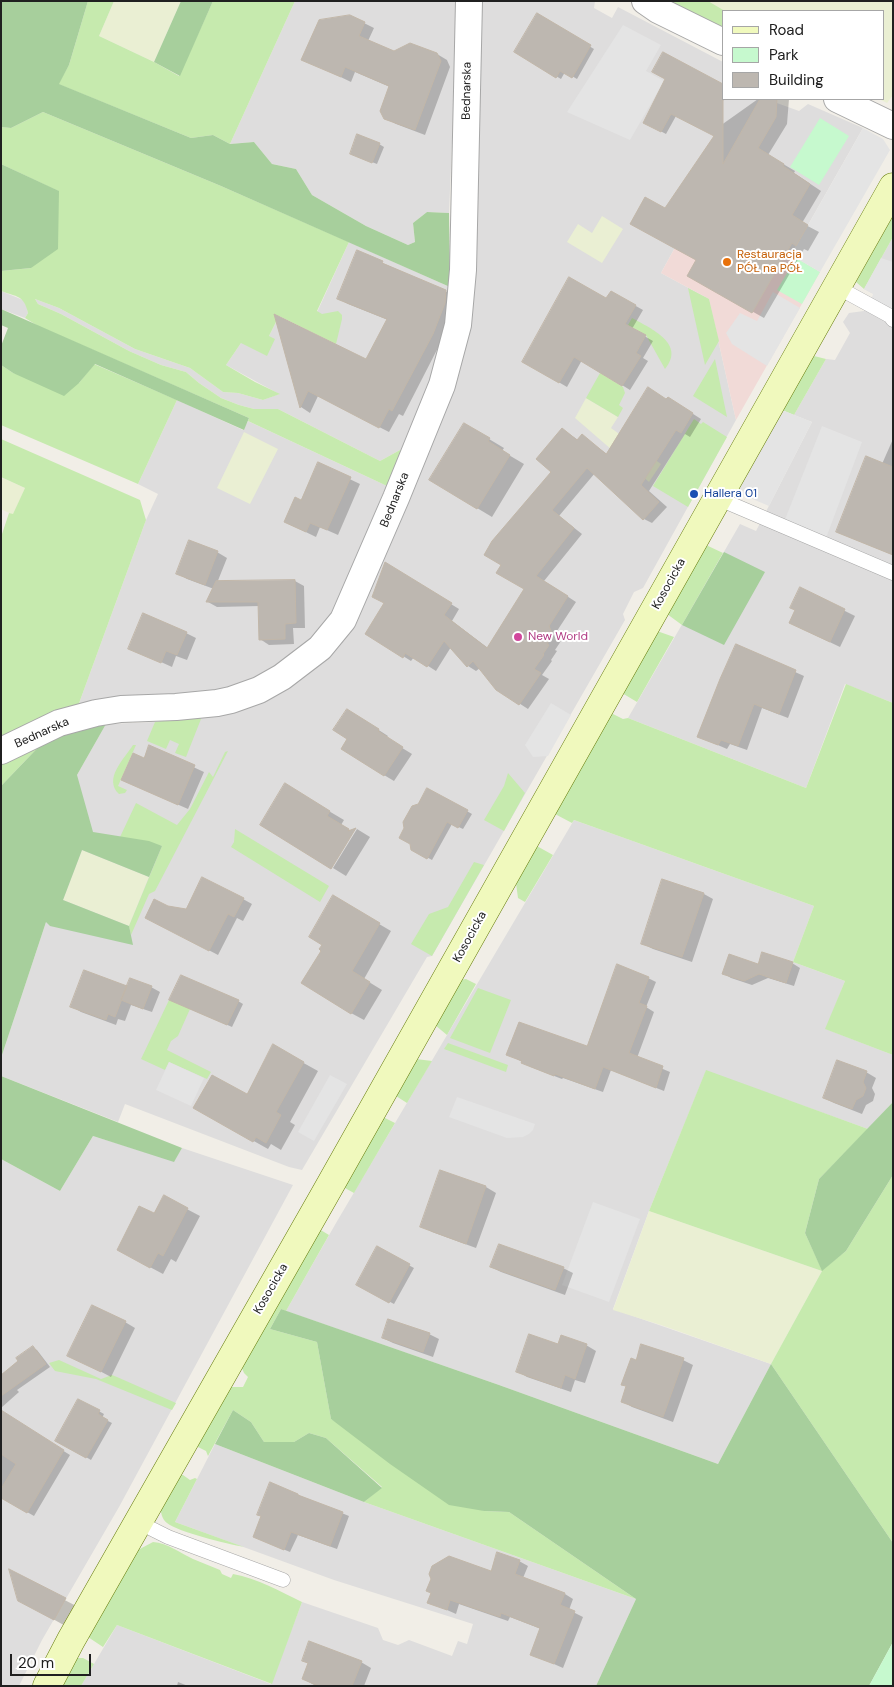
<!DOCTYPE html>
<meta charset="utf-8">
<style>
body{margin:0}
#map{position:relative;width:894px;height:1687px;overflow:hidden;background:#f1eee7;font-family:"DM Sans",sans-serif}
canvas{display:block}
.frame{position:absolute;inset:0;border:2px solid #202020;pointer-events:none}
.legend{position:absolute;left:722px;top:10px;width:162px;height:90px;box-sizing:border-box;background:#fff;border:1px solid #a6a6a6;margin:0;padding:6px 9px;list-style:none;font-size:15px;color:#202020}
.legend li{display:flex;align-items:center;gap:10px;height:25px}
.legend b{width:25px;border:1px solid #a6a6a6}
.scale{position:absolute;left:10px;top:1654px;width:81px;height:22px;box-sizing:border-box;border:2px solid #202020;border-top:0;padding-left:6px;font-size:15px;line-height:18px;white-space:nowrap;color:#202020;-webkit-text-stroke:4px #fff;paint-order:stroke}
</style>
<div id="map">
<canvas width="894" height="1687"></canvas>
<div class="frame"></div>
<ul class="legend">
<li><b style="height:6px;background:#f0f9bd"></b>Road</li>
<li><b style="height:14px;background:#c6f9ce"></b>Park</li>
<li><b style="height:14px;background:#bdb7b0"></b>Building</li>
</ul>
<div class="scale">20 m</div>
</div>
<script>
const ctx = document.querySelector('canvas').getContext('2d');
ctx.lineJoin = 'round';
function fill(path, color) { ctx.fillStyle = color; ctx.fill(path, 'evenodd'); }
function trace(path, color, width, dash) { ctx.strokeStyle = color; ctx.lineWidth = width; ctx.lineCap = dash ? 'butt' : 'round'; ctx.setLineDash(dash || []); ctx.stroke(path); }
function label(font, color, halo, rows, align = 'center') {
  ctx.font = font + ' "DM Sans",sans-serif'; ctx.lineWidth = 4; ctx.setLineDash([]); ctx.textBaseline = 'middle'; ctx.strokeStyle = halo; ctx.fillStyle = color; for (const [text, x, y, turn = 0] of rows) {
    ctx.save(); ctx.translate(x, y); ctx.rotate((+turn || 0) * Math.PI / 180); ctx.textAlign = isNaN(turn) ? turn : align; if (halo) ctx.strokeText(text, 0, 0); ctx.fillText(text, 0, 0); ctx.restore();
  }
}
const residential = new Path2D(`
 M 295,1 L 458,1 L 449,213 L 427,212 L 413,223 L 415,242 L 408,245 L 366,226 L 312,195 L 296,169 L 272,164 L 254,142 L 230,144 Z
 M 481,1 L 595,1 L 594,8 L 612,18 L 618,7 L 723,62 L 723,99 L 777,99 L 777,103 L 799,111 L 808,104 L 863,128 L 791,255 L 700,202 L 661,273 L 709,299 L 736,420 L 643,588 L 634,592 L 623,614 L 625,620 L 432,956 L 427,957 L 302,1170 L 289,1167 L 125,1104 L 118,1122 L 1,1076 L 1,1058 L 46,922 L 77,775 L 106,724 L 155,722 L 197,716 L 256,705 L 337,649 L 357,622 L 413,488 L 453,388 L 472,320 Z
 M 893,237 L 893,703 L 845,684 L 806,788 L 628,718 L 740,524 L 756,531 L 812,422 L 794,415 L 826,359 L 835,360 L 850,333 L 843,322 L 849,313 L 864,311 L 868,304 L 874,294 L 864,289 Z
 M 349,242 L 450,287 L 448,315 L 429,389 L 403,451 L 400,450 L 380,461 L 278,409 L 254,409 L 239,405 L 221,398 L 199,383 L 186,372 L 161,365 L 129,351 L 61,314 L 38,304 L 35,299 L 59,308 L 135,349 L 190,368 L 223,392 L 238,393 L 263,400 L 279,394 L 226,365 L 241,343 L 269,336 L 279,316 L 309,330 Z
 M 1,291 L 23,300 L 26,302 L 28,313 L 25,318 L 1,309 Z
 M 177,400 L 243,430 L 248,421 L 250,422 L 387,486 L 334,619 L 281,667 L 231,691 L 180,698 L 153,694 L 78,706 L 146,520 L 158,494 L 138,484 Z
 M 574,820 L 814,906 L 793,962 L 845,981 L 826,1029 L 893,1055 L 893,1102 L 868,1129 L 706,1071 L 649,1211 L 613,1309 L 771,1364 L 718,1464 L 499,1385 L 286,1311 L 336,1223 Z
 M 93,1136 L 174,1161 L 182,1148 L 293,1185 L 119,1507 L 42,1640 L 19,1686 L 1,1686 L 1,1159 L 60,1191 Z
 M 215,1444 L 364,1502 L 636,1599 L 596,1686 L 81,1686 L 117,1625 L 271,1684 L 302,1602 L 378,1628 L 383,1640 L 398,1645 L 409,1640 L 452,1656 L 458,1641 L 467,1644 L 473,1624 L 334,1580 L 175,1522 Z`);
const commercial = new Path2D(`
 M 700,202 L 820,272 L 736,420 L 709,299 L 661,273 Z`);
const farmland = new Path2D(`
 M 114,1 L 181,1 L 154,62 L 99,36 Z
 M 708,1 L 893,1 L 893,95 L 887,103 L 879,99 L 883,99 L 883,11 L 725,11 Z
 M 602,216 L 623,229 L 602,263 L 567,242 L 578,224 L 592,233 Z
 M 586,398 L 618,417 L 611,428 L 661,464 L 649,482 L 575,418 Z
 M 244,432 L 278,449 L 250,504 L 217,488 Z
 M 3,478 L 25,488 L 13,515 L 1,509 L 1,481 Z
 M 82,850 L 149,877 L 129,926 L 63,900 Z
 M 649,1211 L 822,1271 L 771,1364 L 661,1325 L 613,1310 Z`);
const grass = new Path2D(`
 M 88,1 L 114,1 L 99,36 L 154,62 L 179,76 L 213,1 L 295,1 L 230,144 L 213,135 L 191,138 L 58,84 L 69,65 Z
 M 667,1 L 708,1 L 725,11 L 723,11 L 723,30 Z
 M 43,112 L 221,186 L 349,242 L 317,311 L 322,314 L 338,311 L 342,315 L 342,319 L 336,344 L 279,316 L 269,336 L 275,339 L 267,356 L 241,343 L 226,365 L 255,382 L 280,394 L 263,400 L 238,393 L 223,392 L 190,368 L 135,349 L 59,308 L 35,299 L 38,304 L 61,314 L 129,351 L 161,365 L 186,372 L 199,383 L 221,398 L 239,405 L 254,409 L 278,409 L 380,461 L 400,450 L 403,451 L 387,486 L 248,421 L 249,418 L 38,326 L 25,318 L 28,313 C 24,295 17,297 1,291 L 1,271 L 31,268 L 58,191 L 1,164 L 1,127 L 11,128 Z
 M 893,216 L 893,237 L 864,289 L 856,282 Z
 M 688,288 L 709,299 L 719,341 L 705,365 Z
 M 632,318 C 652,329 686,344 665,369 L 646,335 L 628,325 Z
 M 814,356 L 826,359 L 794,415 L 782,410 Z
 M 715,359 L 727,417 L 693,396 Z
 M 94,364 L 177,400 L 138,484 L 1,425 L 1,365 L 13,373 L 79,383 Z
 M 600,373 L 623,387 L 625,393 L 619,405 L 623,408 L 618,417 L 586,398 Z
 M 694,419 L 701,424 L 703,422 L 727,437 L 688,507 L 653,486 Z
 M 1,439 L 140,500 L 146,520 L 78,706 L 1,743 L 1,537 L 9,513 L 13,514 L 25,488 L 1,477 Z
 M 706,545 L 723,553 L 682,625 L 667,614 Z
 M 657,631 L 674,637 L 637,702 L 622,693 Z
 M 846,684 L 893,703 L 893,1055 L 825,1029 L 845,981 L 793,962 L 814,906 L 574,820 L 572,823 L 555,814 L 611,713 L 623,719 L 628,718 L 806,788 Z
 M 199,716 L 201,719 L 186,757 L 175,753 L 179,744 L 170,740 L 166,749 L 147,741 L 155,722 Z
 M 50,735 L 1,786 L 1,760 Z
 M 133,745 L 136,745 L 118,786 L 127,790 L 125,793 L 119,794 C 103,779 124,759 133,745 Z
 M 228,751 L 155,891 L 149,894 L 131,935 L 129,926 L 162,846 L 120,837 L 136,803 L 177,825 L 190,809 L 209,772 L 213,777 L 225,752 Z
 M 508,773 L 525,793 L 504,831 L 484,820 L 504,786 Z
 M 235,829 L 329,886 L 320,902 L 231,847 L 234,842 Z
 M 535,845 L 553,855 L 525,902 L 518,898 L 516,883 Z
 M 474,862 L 484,865 L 432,956 L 411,944 L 429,914 L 448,907 Z
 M 466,979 L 476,984 L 447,1035 L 435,1025 L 460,980 Z
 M 478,988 L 511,1000 L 490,1053 L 450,1038 Z
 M 169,1000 L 190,1009 L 178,1036 L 171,1041 L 167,1050 L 211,1072 L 207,1079 L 169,1062 L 165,1070 L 141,1059 Z
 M 448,1043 L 508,1065 L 506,1072 L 444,1049 Z
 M 416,1059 L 432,1061 L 407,1103 L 396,1096 Z
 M 706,1070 L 868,1129 L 819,1179 L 805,1233 L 822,1270 L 846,1251 L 893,1175 L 893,1543 L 771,1364 L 822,1271 L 649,1211 Z
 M 383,1117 L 395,1123 L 354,1193 L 343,1187 Z
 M 319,1229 L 329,1235 L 286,1311 L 281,1309 L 270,1329 L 317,1342 L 331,1419 L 484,1511 L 509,1512 L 636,1599 L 364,1502 L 382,1487 L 326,1438 L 309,1433 L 294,1442 L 264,1442 L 251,1422 L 233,1410 L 208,1456 L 206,1451 L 198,1447 L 197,1442 L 231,1387 L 243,1387 L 248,1377 L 244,1373 L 241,1366 Z
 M 59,1360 L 101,1379 L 112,1375 L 117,1377 L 176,1403 L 172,1410 L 96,1379 L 55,1371 L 49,1363 Z
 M 179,1475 L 183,1475 L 190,1480 L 195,1478 L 197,1479 L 175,1522 L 244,1547 C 228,1544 178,1532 167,1523 C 162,1520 160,1511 161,1505 C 164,1496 174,1483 179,1475 Z
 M 153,1542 C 168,1543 180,1553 193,1559 C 202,1563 211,1566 220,1570 L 222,1574 L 231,1578 L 233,1574 C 257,1578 281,1592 302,1602 L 272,1684 L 117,1625 L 103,1647 L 88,1637 L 136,1551 Z
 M 77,1658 L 83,1658 L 94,1664 L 81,1686 L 63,1686 Z`);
const forest = new Path2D(`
 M 1,1 L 88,1 L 69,65 L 59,84 L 191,138 L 213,135 L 230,144 L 254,142 L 272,164 L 296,169 L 312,195 L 366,226 L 408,245 L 415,242 L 413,223 L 427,212 L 449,213 L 450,287 L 221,186 L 43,112 L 11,128 L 1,127 Z
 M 181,1 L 213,1 L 180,76 L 154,62 Z
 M 1,164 L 59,191 L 58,249 L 31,268 L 1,271 Z
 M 1,309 L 249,418 L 244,430 L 95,364 L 79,383 L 64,396 L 13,373 L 1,365 L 1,346 L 8,328 L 1,325 Z
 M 724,552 L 765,572 L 724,645 L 682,625 Z
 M 106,724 L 77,775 L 93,832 L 149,841 L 162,846 L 149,877 L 82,850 L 63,900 L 129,926 L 133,945 L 50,926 L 46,922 L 1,1058 L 1,786 L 50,735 Z
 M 1,1076 L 182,1148 L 174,1162 L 93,1136 L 60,1191 L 1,1159 Z
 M 893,1102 L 893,1175 L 846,1251 L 822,1271 L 805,1233 L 819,1179 Z
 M 281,1309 L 499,1385 L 718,1464 L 771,1364 L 893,1543 L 893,1642 L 869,1686 L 596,1686 L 636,1599 L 509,1512 L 484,1511 L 449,1505 L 390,1464 L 331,1419 L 317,1342 L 270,1329 Z
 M 233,1410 L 251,1422 L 264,1442 L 294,1442 L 309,1433 L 326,1438 L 382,1488 L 364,1502 L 215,1444 Z`);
const park = new Path2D(`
 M 820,118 L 849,136 L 819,185 L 790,167 Z
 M 796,258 L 820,272 L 802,304 L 777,290 Z
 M 893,1642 L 893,1686 L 869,1686 Z`);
const parking = new Path2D(`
 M 623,25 L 661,45 L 646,71 L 664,81 L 630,140 L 567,112 Z
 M 863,128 L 883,139 L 890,150 L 820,272 L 791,255 Z
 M 881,258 L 893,262 L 893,309 L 872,298 L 873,294 L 864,289 Z
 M 773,292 L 800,308 L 767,366 L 732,344 L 726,333 L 740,313 L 757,321 Z
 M 782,410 L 812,422 L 769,506 L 736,492 Z
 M 822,426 L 862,442 L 826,538 L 784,522 Z
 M 551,703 L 571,715 L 548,756 L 533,757 L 525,745 Z
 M 169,1062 L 204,1078 L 191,1106 L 156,1090 Z
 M 330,1075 L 347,1084 L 314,1141 L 298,1132 Z
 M 457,1097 L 535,1124 L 533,1130 L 529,1134 L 523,1137 L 507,1138 L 449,1117 Z
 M 593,1202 L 640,1219 L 609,1302 L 562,1285 Z`);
const shadow = new Path2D(`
 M 537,15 L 594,49 L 577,79 L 565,72 L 561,79 L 515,52 Z
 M 364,23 L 374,28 L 368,41 L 394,52 L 437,54 L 447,60 L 450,67 L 425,135 L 396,124 L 385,118 L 390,87 L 355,72 L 351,82 L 303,59 Z
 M 667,79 L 724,99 L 708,132 L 676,116 L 666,134 L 645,123 Z
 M 758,99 L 789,99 L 787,124 L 768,155 L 795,171 L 794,173 L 821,191 L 802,223 L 819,232 L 808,251 L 804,249 L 764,318 L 689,276 L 698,260 L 666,210 L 715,136 L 710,133 Z
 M 379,144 L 384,147 L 377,164 L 356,156 Z
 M 358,252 L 456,296 L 442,340 L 403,416 L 399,414 L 389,432 L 318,396 L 310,413 L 301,407 L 276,316 L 367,361 L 388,320 L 348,304 L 339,299 Z
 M 611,292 L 643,310 L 632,329 L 653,341 L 643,358 L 648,361 L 630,390 L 582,360 L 567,387 L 524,362 L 607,300 Z
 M 667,400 L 676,403 L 701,419 L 690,437 L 685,434 L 649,491 L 667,507 L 652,523 L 644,519 L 595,473 L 559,516 L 582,534 L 544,581 L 576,602 L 557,631 L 561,641 L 555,650 L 557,651 L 551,660 L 552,661 L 542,675 L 549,679 L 528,709 L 497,689 L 480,668 L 476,671 L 468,666 L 451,647 L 436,671 L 414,657 L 411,661 L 403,656 L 386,603 L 386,564 L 459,609 L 452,621 L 488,648 L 526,588 L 562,429 L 578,440 L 582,436 L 607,454 Z
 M 464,424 L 504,448 L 502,451 L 524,464 L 492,517 L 477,508 Z
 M 893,439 L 893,555 L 837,532 L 882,464 Z
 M 318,464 L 360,484 L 338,535 L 320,527 L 316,537 L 285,522 L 302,502 Z
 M 217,552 L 227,558 L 217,583 L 295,581 L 304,586 L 305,628 L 293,628 L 294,644 L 269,645 L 260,639 L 260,606 L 217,607 L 208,602 L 214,589 L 187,579 L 177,573 Z
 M 801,589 L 855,616 L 840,647 L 800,628 L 797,610 Z
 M 186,633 L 196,638 L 187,660 L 176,656 L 172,667 L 130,648 Z
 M 737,646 L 804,676 L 788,718 L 762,708 L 747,750 L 730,744 L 727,749 L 699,737 Z
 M 357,716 L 388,736 L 386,738 L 412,754 L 394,781 L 384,775 L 349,738 Z
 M 150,747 L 204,772 L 188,809 L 122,780 L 144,759 Z
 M 428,789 L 472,814 L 463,829 L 452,824 L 432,860 L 412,849 L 419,805 Z
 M 300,794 L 344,820 L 341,825 L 350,831 L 331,867 Z
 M 357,829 L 370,837 L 346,876 L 333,868 Z
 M 704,894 L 713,899 L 692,962 L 653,949 L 643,944 Z
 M 333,897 L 391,931 L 364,979 L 382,990 L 364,1020 L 351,1013 Z
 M 243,899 L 252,904 L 243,921 L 237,918 L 218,955 L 155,922 L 168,907 L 187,911 Z
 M 792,963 L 800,968 L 794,986 L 768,978 L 752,985 L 731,978 L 723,973 L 759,966 Z
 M 648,978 L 656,982 L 646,1007 L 654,1012 L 637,1058 L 670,1072 L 664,1091 L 611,1070 L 603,1092 L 563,1078 L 562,1079 L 531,1067 L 508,1054 L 587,1048 Z
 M 126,987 L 151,987 L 160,992 L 152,1012 L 131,1005 L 125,1021 L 118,1019 L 116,1025 L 81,1012 L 71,1006 Z
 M 238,1001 L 243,1004 L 232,1027 L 175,1002 Z
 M 273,1046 L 318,1071 L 290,1122 L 295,1125 L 281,1150 L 271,1144 L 268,1149 L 195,1108 L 247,1096 Z
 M 866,1072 L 876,1078 L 872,1088 L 875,1094 L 873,1101 L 866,1105 L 862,1114 L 834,1103 L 824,1098 Z
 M 441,1171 L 486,1187 L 496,1193 L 476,1248 L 432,1232 L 422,1226 Z
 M 164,1197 L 200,1216 L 176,1262 L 171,1259 L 163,1274 L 131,1257 Z
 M 377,1248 L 414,1268 L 394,1304 L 358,1285 Z
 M 491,1267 L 563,1268 L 573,1273 L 565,1295 L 501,1272 Z
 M 125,1322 L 135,1328 L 111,1377 L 77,1359 Z
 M 429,1334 L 439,1339 L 433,1357 L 393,1343 L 383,1338 Z
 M 586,1345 L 596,1351 L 585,1383 L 575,1380 L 571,1392 L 527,1377 L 517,1371 L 559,1346 Z
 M 33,1348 L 37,1350 L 50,1367 L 17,1390 L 19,1392 L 1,1408 L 1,1376 Z
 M 683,1360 L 693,1365 L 673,1422 L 632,1407 L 622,1401 L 637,1361 Z
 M 79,1400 L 104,1414 L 102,1418 L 112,1423 L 91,1460 L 57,1440 Z
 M 1,1412 L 70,1455 L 34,1516 L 1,1497 Z
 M 298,1495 L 349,1516 L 337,1549 L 298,1535 L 290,1552 L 261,1540 Z
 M 519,1561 L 528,1566 L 523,1578 L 565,1594 L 573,1599 L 569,1610 L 583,1617 L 563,1668 L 531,1654 L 541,1629 L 510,1617 L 508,1621 L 459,1604 L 456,1614 L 429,1602 Z
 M 11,1572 L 80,1608 L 69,1628 L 19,1600 Z
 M 310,1643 L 361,1662 L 371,1668 L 364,1686 L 316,1686 L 303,1679 L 309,1663 Z
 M 178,1682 L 188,1686 L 177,1686 Z`);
const building = new Path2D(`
 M 537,13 L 591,45 L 572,78 L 560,71 L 556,78 L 514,52 Z
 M 350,15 L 365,22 L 359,36 L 394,51 L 410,43 L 437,53 L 441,61 L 415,130 L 384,119 L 380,111 L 389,86 L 345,67 L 341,77 L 301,60 L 319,20 Z
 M 663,52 L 723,84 L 723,164 L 760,99 L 777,99 L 776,117 L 758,148 L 784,164 L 783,166 L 810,184 L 792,215 L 808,225 L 796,246 L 792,243 L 752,313 L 687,276 L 696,260 L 630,224 L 645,197 L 665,208 L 714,136 L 671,114 L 661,132 L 643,123 L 665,79 L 652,72 Z
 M 357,134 L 380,143 L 372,163 L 350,154 Z
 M 357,250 L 383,261 L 382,263 L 446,290 L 445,303 L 433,334 L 392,411 L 389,409 L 379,428 L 308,391 L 300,408 L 274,314 L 366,359 L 387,319 L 337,299 Z
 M 569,277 L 606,298 L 611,291 L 636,305 L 625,324 L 646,335 L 636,353 L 641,356 L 622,386 L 574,357 L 559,383 L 522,362 Z
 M 648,387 L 666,399 L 668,397 L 693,413 L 681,433 L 676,430 L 641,485 L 659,502 L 643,520 L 587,468 L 552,510 L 574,528 L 536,576 L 568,596 L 549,626 L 553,635 L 547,644 L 549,645 L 543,654 L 544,655 L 534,669 L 541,673 L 519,705 L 496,690 L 473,661 L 467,667 L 444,641 L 427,667 L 405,653 L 403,658 L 365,634 L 384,603 L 372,597 L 385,562 L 452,603 L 444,615 L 487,648 L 524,589 L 496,573 L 501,565 L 484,555 L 492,541 L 551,472 L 536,459 L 562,428 L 577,440 L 582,434 L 606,454 Z
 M 464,423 L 490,438 L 488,441 L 510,455 L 477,509 L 429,480 Z
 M 866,456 L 893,467 L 893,555 L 836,532 Z
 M 318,462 L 351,477 L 327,530 L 310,523 L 306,532 L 284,522 L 295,497 L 301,500 Z
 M 189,540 L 218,551 L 205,585 L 176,574 Z
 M 295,580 L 296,623 L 285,624 L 285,639 L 259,640 L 258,602 L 206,602 L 216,581 Z
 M 800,587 L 845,609 L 830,642 L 789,623 L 795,610 L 790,608 Z
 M 143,613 L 187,632 L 177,655 L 166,651 L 161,663 L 128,649 Z
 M 736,644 L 796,670 L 779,714 L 754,704 L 738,746 L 721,740 L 718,745 L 697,737 L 720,679 Z
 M 347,709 L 379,729 L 378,731 L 403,747 L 384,776 L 341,749 L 347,739 L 333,730 Z
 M 149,745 L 195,765 L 178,805 L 121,780 L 133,753 L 144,758 Z
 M 285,783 L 330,811 L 327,816 L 349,829 L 348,831 L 356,828 L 331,869 L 260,825 Z
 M 427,788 L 468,810 L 458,828 L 447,822 L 427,859 L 411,850 L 410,844 L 399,838 L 404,828 L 403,822 L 412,806 L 418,804 Z
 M 202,877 L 244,898 L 234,917 L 228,914 L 209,951 L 145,918 L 154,899 L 168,906 L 186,909 Z
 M 662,879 L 704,893 L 682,957 L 641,944 Z
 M 333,895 L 380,923 L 352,971 L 370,982 L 351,1014 L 301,983 L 321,951 L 319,949 L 322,945 L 309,937 Z
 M 762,952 L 793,962 L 786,983 L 759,974 L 744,981 L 722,974 L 729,954 L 758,964 Z
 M 617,964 L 649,977 L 639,1003 L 647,1006 L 629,1053 L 663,1066 L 656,1088 L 603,1067 L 595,1089 L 555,1074 L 554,1076 L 521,1063 L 522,1061 L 506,1055 L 519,1022 L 587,1046 Z
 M 84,970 L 127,986 L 115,1017 L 108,1014 L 106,1020 L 70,1007 Z
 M 181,975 L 239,1000 L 227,1025 L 169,1000 Z
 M 130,978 L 152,986 L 143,1009 L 121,1000 Z
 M 273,1044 L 304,1062 L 276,1112 L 281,1115 L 266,1143 L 256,1137 L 253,1142 L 193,1108 L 212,1075 L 247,1094 Z
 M 837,1060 L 867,1071 L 863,1082 L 866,1088 L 863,1096 L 856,1100 L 852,1109 L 823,1098 Z
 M 440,1170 L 486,1186 L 466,1244 L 420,1227 Z
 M 164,1195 L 188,1208 L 163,1256 L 158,1253 L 150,1268 L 117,1250 L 139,1206 L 154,1213 Z
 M 499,1244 L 564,1267 L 555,1290 L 490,1267 Z
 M 377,1246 L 410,1264 L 389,1303 L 356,1285 Z
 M 92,1305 L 126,1321 L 101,1372 L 67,1356 Z
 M 388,1319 L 430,1333 L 423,1352 L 382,1338 Z
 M 529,1334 L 558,1344 L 561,1335 L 587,1344 L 575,1379 L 565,1375 L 561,1388 L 516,1372 Z
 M 641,1344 L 684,1358 L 663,1417 L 621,1402 L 626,1386 L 621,1385 L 631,1358 L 636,1360 Z
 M 33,1346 L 46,1364 L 1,1396 L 1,1375 L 18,1361 L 16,1358 Z
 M 78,1399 L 100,1410 L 98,1414 L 108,1420 L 86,1458 L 55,1441 Z
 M 1,1410 L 64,1450 L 27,1513 L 1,1498 L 1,1489 L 16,1464 L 1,1454 Z
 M 270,1482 L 298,1494 L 298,1495 L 343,1512 L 330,1546 L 291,1532 L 284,1550 L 253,1537 L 261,1516 L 257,1515 Z
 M 497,1552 L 520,1560 L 515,1574 L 565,1593 L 560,1605 L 575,1611 L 554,1664 L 530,1655 L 540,1628 L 501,1613 L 500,1617 L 450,1600 L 447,1610 L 427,1603 L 431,1593 L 426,1591 L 431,1579 L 429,1574 L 432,1566 L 449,1556 L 491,1571 Z
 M 9,1569 L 66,1598 L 54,1620 L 18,1601 Z
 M 309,1641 L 362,1661 L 352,1686 L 319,1686 L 302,1679 L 308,1663 L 302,1661 Z`);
const lane = new Path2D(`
 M 837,287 L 890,316 L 893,320
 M 717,498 L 893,573
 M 138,1522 L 168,1537 L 283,1580`);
const street = new Path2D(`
 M 645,1 L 658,10 L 723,42
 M 837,99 L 893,126
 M 1,751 L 59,723 L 96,713 L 121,709 L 176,707 L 217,703 L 231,700 L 259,690 L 282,677 L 320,648 L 343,620 L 396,498 L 442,385 L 458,325 L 463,270 L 469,1`);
const secondary = new Path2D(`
 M 47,1686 L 71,1640 L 324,1196 L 893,187`);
const markers = [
 [727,262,5,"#e8710a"],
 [694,494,5,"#1a4fb4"],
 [518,637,5,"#d1479c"]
];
const streetNames = [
 ["Bednarska",467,91,-89],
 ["Bednarska",395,500,-68],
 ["Kosocicka",669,584,-61],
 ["Bednarska",42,733,-24],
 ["Kosocicka",470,937,-61],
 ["Kosocicka",271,1289,-60]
];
const foodNames = [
 ["Restauracja",737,255],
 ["PÓŁ na PÓŁ",737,269]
];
const transitNames = [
 ["Hallera 01",704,494]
];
const hotelNames = [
 ["New World",528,637]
];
fill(residential, '#dedddd');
fill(commercial, '#f1dad7');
fill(farmland, '#eaefd3');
fill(grass, '#c6eaae');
fill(forest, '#a7cf9c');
fill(park, '#c6f9ce');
fill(parking, '#e4e4e4');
fill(shadow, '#0003');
fill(building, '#bdb7b0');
trace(building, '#c2b7a9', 1);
trace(lane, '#a7a7a7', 15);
trace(street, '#a7a7a7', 28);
trace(secondary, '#627906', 29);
trace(lane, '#fff', 14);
trace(street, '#fff', 26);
trace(secondary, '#f0f9bd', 28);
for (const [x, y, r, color] of markers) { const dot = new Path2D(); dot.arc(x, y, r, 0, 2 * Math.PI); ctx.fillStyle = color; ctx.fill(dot); trace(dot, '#fff', 2); }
label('12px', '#202020', '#fff', streetNames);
label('12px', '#c56008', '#fff', foodNames, 'left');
label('12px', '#164399', '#fff', transitNames, 'left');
label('12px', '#b23c85', '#fff', hotelNames, 'left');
</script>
